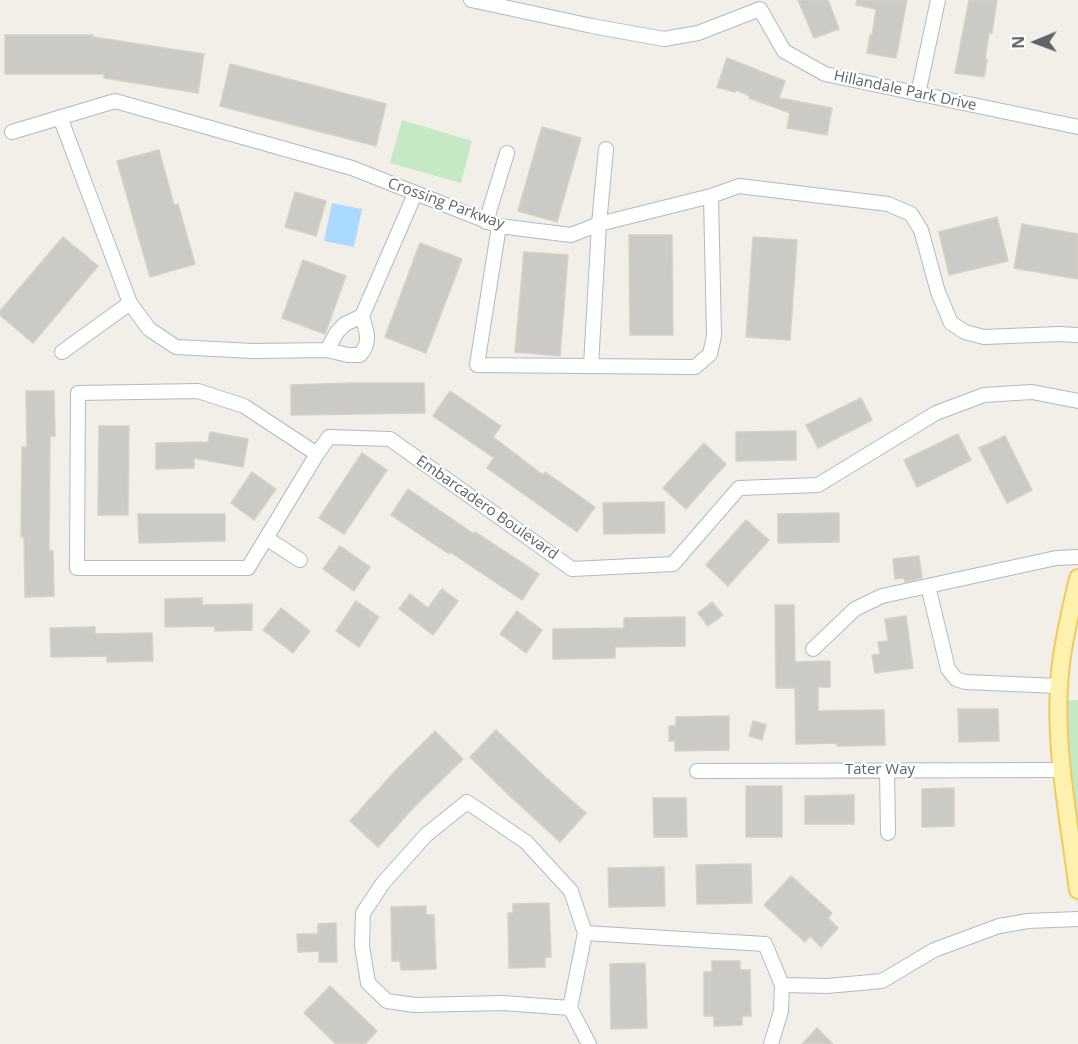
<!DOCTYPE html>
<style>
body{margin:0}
#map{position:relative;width:1078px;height:1044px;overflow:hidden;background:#f1efe8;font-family:"Open Sans",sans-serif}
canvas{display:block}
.north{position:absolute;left:1006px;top:12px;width:60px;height:60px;-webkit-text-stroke:4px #fff;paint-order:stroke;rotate:269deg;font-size:16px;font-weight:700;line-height:24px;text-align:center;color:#5f6368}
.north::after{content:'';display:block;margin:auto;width:21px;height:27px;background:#5f6368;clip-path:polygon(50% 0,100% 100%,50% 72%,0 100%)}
</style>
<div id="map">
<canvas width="1078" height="1044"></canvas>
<div class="north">N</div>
</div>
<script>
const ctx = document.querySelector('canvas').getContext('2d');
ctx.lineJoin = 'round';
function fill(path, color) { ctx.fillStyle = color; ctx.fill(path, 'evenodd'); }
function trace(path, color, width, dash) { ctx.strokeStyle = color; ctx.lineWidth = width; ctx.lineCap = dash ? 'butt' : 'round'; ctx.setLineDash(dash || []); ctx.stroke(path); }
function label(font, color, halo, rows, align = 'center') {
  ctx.font = font + ' "Open Sans",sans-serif'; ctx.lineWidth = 4.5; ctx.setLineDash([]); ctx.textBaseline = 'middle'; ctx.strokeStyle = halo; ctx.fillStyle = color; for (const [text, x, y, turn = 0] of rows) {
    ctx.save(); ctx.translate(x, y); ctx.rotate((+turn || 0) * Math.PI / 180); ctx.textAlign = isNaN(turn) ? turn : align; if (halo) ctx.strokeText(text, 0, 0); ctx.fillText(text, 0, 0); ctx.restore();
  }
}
const green = new Path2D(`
 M 402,120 L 472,141 L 461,183 L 390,163 Z
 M 1078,700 L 1078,905 L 1071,852 L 1061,701 Z`);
const water = new Path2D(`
 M 332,203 L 362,209 L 354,247 L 324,241 Z`);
const building = new Path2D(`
 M 798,0 L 828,0 L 839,29 L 814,38 Z
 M 857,0 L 907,0 L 896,58 L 867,53 L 870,35 L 872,35 L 876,9 L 856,5 Z
 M 969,0 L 997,0 L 992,33 L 989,33 L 985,59 L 987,60 L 984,77 L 955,73 Z
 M 5,35 L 93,35 L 93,37 L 204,54 L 198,93 L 104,78 L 104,74 L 5,74 Z
 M 727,58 L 785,81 L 779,98 L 832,108 L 827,135 L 787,128 L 790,113 L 749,98 L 750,96 L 736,90 L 735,92 L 717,87 Z
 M 230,64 L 386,104 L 376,146 L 220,106 Z
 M 542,127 L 581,138 L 557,222 L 518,211 Z
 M 159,150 L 174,205 L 178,204 L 195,264 L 150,277 L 117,161 Z
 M 295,192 L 326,201 L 316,236 L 285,227 Z
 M 997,217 L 1008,261 L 949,275 L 939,232 Z
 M 1022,224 L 1078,234 L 1078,279 L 1014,268 Z
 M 629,235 L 672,235 L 673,335 L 630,335 Z
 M 63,237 L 98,266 L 33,343 L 0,315 L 0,311 Z
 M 753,237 L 797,240 L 790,340 L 746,337 Z
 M 420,243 L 462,259 L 426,353 L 385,337 Z
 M 524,252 L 568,255 L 560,356 L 515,352 Z
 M 303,260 L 346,276 L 325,334 L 282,318 Z
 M 352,383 L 424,383 L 425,413 L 291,415 L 291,385 Z
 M 26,391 L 54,391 L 55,436 L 50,436 L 49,551 L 53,551 L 54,596 L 25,597 L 24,537 L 21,537 L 22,447 L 27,447 Z
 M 450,391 L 501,426 L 493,437 L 543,475 L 545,472 L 595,507 L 577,532 L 487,468 L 494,458 L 433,416 Z
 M 861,398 L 872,420 L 818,448 L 806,425 Z
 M 99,426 L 129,426 L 128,515 L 98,515 Z
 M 796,431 L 796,460 L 736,461 L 736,432 Z
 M 210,432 L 248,439 L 243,467 L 194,458 L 194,468 L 156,469 L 156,443 L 208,442 Z
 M 958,434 L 971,460 L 917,487 L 904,460 Z
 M 1005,436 L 1032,490 L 1007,503 L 979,448 Z
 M 704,443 L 726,464 L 686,509 L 663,488 Z
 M 362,453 L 387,470 L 344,534 L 319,518 Z
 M 252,472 L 276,489 L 254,520 L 231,503 Z
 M 408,489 L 474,534 L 475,532 L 539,574 L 522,600 L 450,552 L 449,554 L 391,515 Z
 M 664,502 L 665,533 L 604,534 L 603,503 Z
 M 839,513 L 839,542 L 778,543 L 778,514 Z
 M 138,514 L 225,514 L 225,541 L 139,543 Z
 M 746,520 L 769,540 L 728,586 L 706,565 Z
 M 340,546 L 370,567 L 354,591 L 323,569 Z
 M 919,556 L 922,578 L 905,582 L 904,578 L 895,579 L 893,559 Z
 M 442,589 L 458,601 L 433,635 L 399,609 L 410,594 L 428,608 Z
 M 202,598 L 202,605 L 252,604 L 252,630 L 215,631 L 215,626 L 165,627 L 165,599 Z
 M 356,601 L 379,617 L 359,647 L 336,631 Z
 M 712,602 L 723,615 L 708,626 L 698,613 Z
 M 775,605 L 794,605 L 795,662 L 830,661 L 830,687 L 818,687 L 818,711 L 884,710 L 885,745 L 837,746 L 837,743 L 796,744 L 795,688 L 776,688 Z
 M 281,608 L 310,631 L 293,653 L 263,630 Z
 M 517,611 L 542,630 L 526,653 L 500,634 Z
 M 906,616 L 913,668 L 875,673 L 872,655 L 880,654 L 878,642 L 888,641 L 885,619 Z
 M 685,617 L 685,646 L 615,647 L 615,658 L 553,659 L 553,629 L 624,628 L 624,618 Z
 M 95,627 L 95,634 L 152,633 L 153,661 L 107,662 L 107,656 L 51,657 L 50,628 Z
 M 958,709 L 998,709 L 999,741 L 959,742 Z
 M 729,716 L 729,750 L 675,751 L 675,741 L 669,741 L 669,726 L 676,726 L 676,717 Z
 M 753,721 L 766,725 L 762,740 L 749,736 Z
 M 496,730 L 544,776 L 586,813 L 560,842 L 511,797 L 470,757 Z
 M 435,731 L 463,759 L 415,806 L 378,847 L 350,821 L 396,770 Z
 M 746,786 L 782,786 L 782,837 L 746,837 Z
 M 954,788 L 954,826 L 922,827 L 922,789 Z
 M 854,795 L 854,824 L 805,824 L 805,796 Z
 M 653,798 L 686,798 L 687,837 L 654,837 Z
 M 751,864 L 752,903 L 697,904 L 696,865 Z
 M 664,867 L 665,906 L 609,907 L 608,868 Z
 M 791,876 L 832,913 L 828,918 L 838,928 L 821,947 L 810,936 L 805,942 L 764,905 Z
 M 549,903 L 551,957 L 545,957 L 545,967 L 509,968 L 508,913 L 513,913 L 513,904 Z
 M 426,906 L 426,915 L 434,915 L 436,969 L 401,970 L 400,961 L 392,961 L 391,907 Z
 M 336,923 L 337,962 L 319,962 L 319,951 L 298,952 L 297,934 L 318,934 L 318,924 Z
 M 712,961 L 740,961 L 740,970 L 750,970 L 751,1016 L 742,1016 L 742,1025 L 714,1026 L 714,1016 L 704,1016 L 704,972 L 712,972 Z
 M 645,963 L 647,1028 L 611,1029 L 610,964 Z
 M 330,986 L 377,1031 L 365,1044 L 336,1044 L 304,1013 Z
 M 817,1028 L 833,1044 L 802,1044 Z`);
const minor = new Path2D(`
 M 471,0 L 592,26 L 664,39 L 698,33 L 760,9 L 784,51 L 825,74 L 1078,127
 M 918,94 L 938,0
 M 60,117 L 130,303 L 62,352
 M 12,132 L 115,101 L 352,168 L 499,226 L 571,235 L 599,224 L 711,196 L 739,186 L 888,204 L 911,214 L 921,230 L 938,292 L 951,323 L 965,332 L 984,337 L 1059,334 L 1078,335
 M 486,222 L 507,153
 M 499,226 L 477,365 L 695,367 L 710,354 L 714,336 L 711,196
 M 130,303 L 149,329 L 176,347 L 253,351 L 327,350 L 348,355 L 360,355 C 372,341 366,331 362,316
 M 327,350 L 337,332 L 345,324 L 362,316 L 415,194
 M 591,366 L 599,224 L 606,149
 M 317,454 L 248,568 L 77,568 L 78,393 L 198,391 L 244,406 L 317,454 L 329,437 L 390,439 L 572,569 L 673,564 L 739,488 L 818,485 L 936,413 L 984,395 L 1032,392 L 1078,401
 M 266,538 L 300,560
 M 928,586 L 948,669 L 956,679 L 965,682 L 1059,686
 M 813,649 L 855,609 L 882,596 L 1056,558 L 1078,557
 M 887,770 L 888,833
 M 697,771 L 1062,770
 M 782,985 L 827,986 L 882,981 L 934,950 L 999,926 L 1028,921 L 1078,919
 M 570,1008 L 503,1003 L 415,1005 L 387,1001 L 368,983 L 362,946 L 363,913 L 383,883 L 426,835 L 467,802 L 526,842 L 571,891 L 585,933
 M 589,1044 L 570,1008 L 585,933 L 765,944 L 782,985 L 781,1011 L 771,1044`);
const major = new Path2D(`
 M 1078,578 C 1071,609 1063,640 1060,672 C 1053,743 1069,819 1078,890`);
const streetNames = [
 ["Hillandale Park Drive",905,91,12],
 ["Crossing Parkway",446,204,20],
 ["Embarcadero Boulevard",487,508,35],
 ["Tater Way",880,770]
];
fill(green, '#c5e8c5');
fill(water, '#aadaff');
fill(building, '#cccac5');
trace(building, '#d6d1c6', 1.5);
trace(minor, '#b5b8bc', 16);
trace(major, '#f2c960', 20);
trace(minor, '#fff', 14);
trace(major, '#fff2af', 16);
label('15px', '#5f6368', '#fff', streetNames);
</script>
